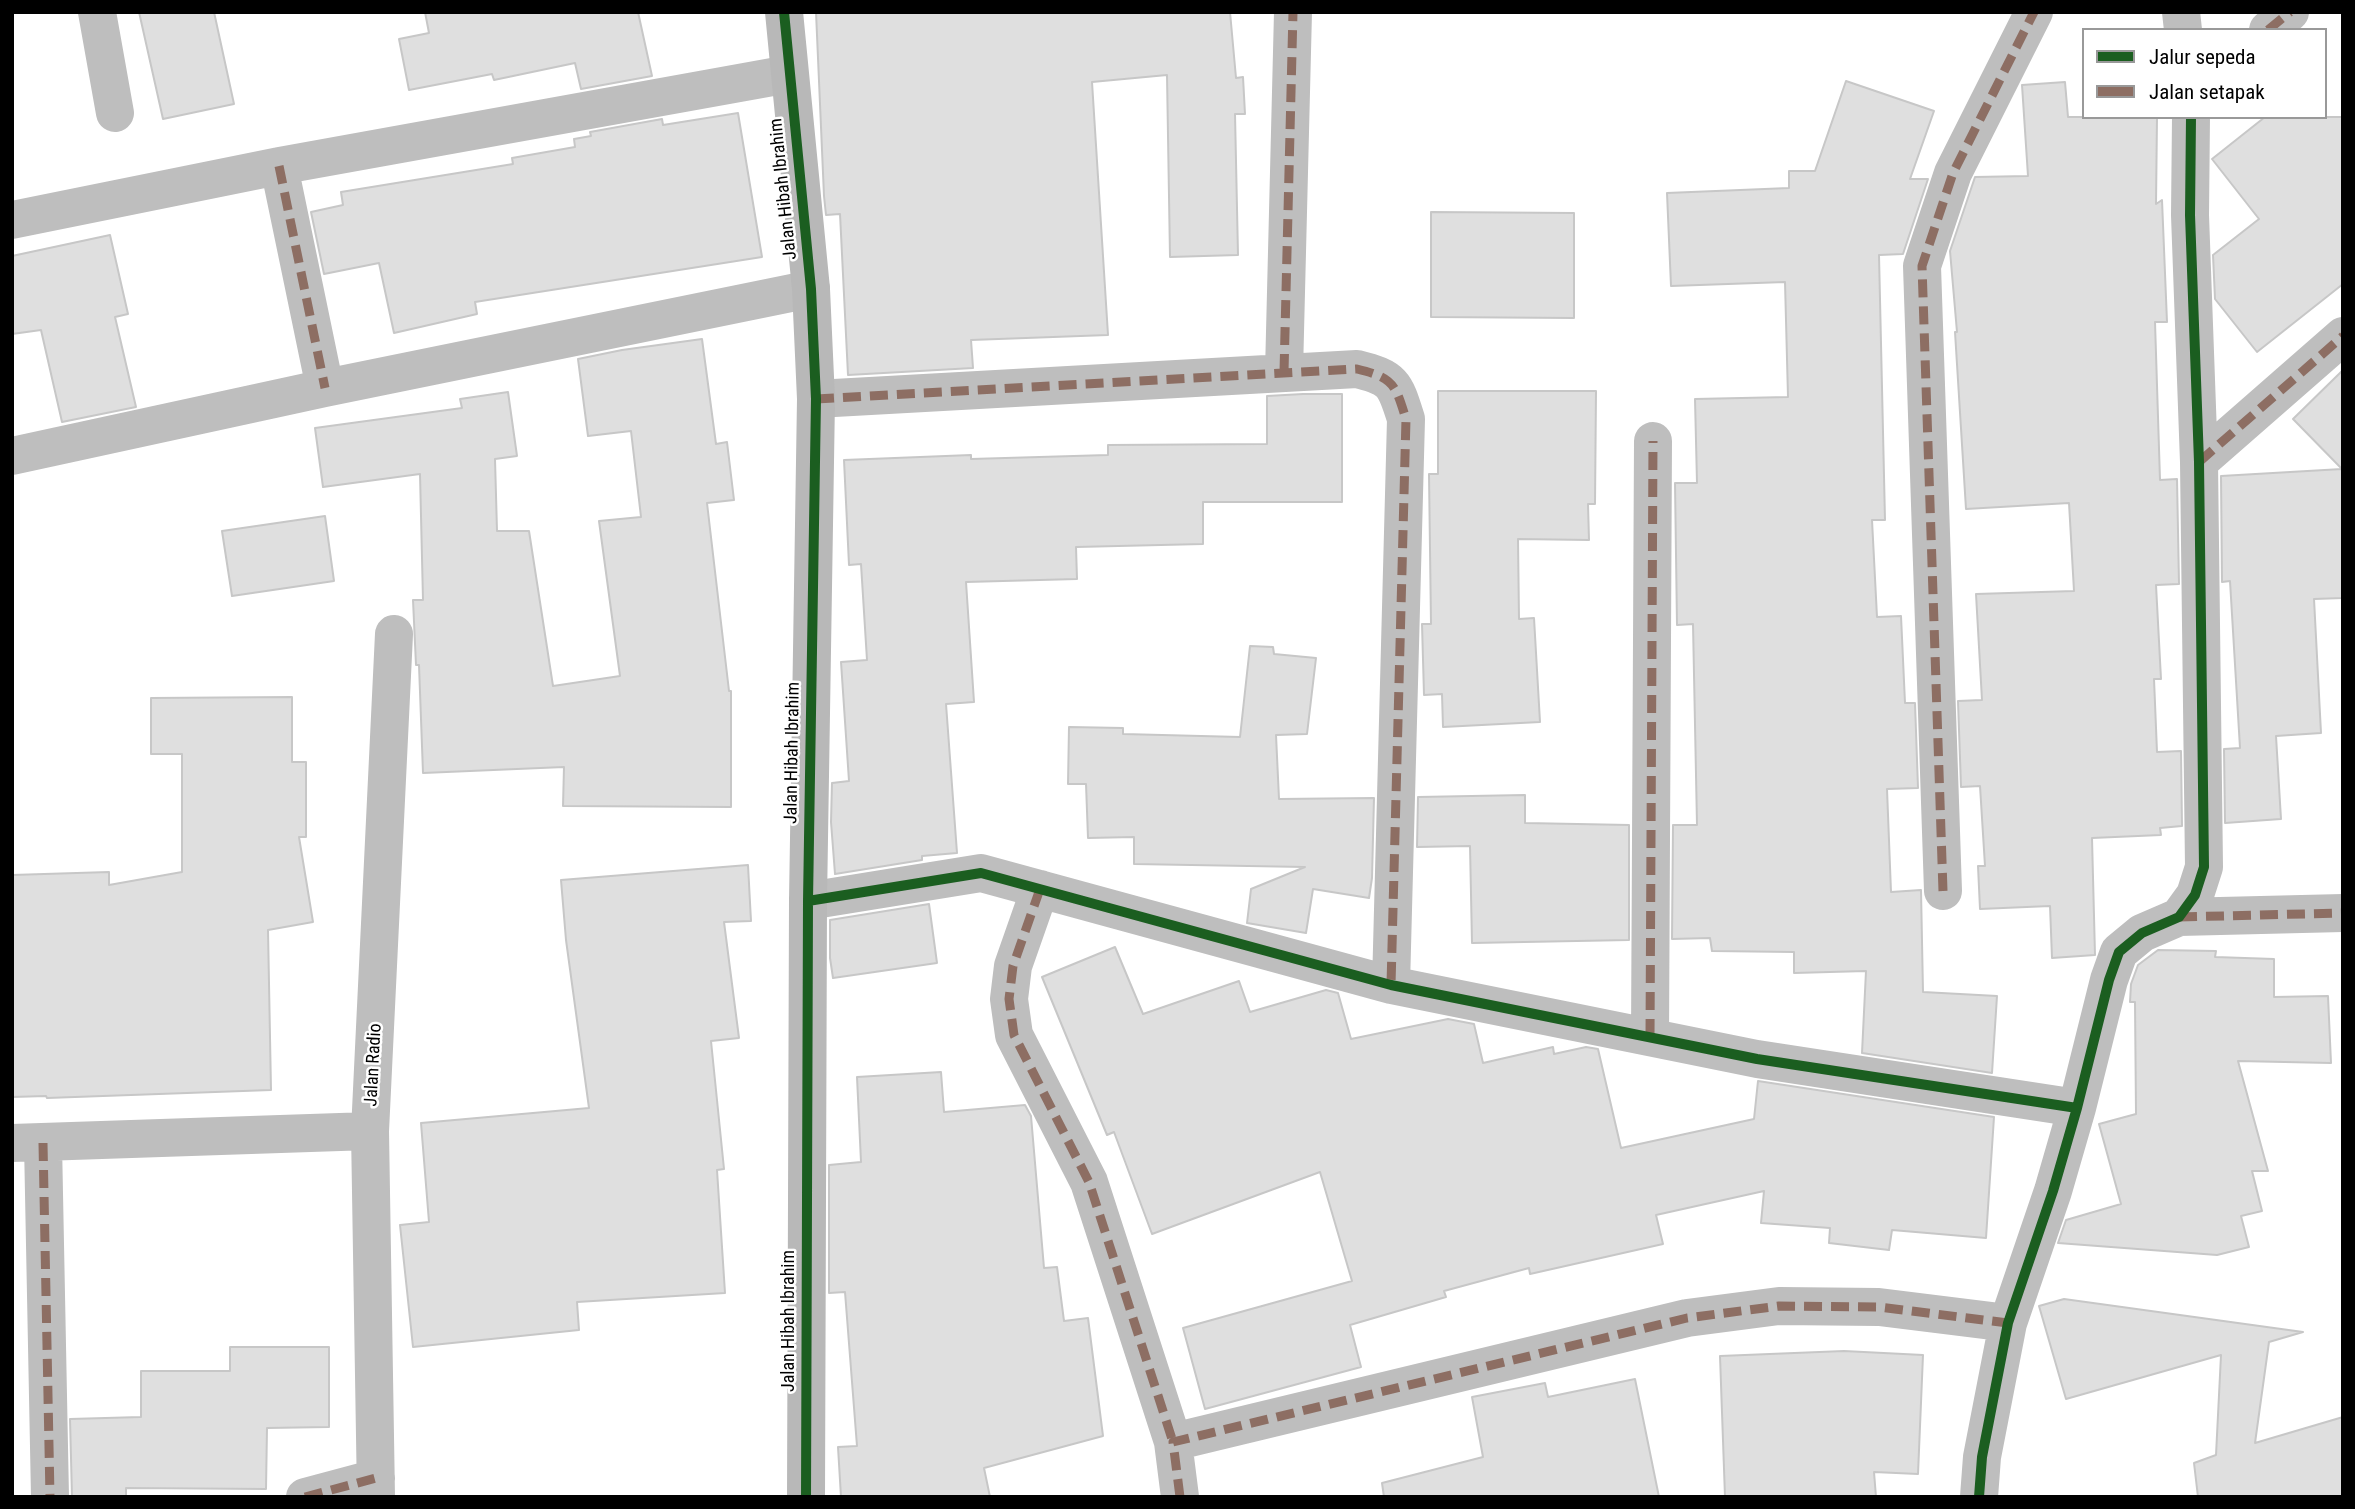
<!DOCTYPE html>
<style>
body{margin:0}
#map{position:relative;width:2355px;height:1509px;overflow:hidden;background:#fff;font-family:"Roboto Condensed",sans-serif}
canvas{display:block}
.frame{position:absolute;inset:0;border:14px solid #000;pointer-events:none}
.legend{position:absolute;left:2082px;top:28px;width:245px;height:91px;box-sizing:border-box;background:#fff;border:2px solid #999;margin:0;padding:9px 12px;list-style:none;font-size:21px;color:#000}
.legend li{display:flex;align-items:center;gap:14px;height:35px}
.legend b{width:35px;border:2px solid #999}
</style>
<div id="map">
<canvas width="2355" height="1509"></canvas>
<div class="frame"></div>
<ul class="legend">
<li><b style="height:9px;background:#1b5e20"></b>Jalur sepeda</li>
<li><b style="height:9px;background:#8d6e63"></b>Jalan setapak</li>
</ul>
</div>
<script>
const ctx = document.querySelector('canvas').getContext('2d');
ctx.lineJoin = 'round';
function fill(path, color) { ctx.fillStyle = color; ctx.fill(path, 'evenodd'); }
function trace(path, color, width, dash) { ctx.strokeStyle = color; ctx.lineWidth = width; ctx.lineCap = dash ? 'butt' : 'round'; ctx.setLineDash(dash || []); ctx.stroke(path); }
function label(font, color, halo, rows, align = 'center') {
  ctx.font = font + ' "Roboto Condensed",sans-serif'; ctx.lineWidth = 5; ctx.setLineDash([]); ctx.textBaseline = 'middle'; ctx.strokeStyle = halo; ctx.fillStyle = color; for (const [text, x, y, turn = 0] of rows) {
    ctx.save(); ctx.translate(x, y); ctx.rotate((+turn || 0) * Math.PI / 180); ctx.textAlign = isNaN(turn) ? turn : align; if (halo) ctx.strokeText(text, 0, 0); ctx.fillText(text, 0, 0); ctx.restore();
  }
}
const building = new Path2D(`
 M 139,12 L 214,12 L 234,104 L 163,119 Z
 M 425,12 L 638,12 L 652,76 L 581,89 L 575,63 L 494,80 L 492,74 L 409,90 L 399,39 L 429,33 Z
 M 816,12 L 1230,12 L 1236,78 L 1243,77 L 1245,114 L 1235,114 L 1238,255 L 1170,257 L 1167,75 L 1092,82 L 1108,335 L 971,340 L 973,368 L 848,375 L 840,214 L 826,215 L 824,196 Z
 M 1846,81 L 1934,111 L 1910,179 L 1928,179 L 1903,254 L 1879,255 L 1885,520 L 1872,520 L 1877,617 L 1901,616 L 1905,703 L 1915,703 L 1918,788 L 1887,789 L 1891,892 L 1921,890 L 1923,992 L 1997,996 L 1992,1073 L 1862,1053 L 1866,971 L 1794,973 L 1794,952 L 1712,951 L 1710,938 L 1672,939 L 1673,825 L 1697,825 L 1693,624 L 1677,625 L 1675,483 L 1697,483 L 1695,399 L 1788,397 L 1785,282 L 1671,286 L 1667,193 L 1789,188 L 1789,171 L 1815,171 Z
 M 2065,82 L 2068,117 L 2157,117 L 2156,204 L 2162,200 L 2167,322 L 2155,322 L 2160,480 L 2177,479 L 2179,584 L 2156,585 L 2161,679 L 2154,679 L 2157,752 L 2181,751 L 2182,826 L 2160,828 L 2161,835 L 2092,838 L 2095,955 L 2052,958 L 2050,906 L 1980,909 L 1978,866 L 1985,866 L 1980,786 L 1961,787 L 1958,701 L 1982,700 L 1976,594 L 2074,591 L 2069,503 L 1966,509 L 1955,332 L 1957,332 L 1950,251 L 1975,177 L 2028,176 L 2022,85 Z
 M 738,113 L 762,257 L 475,302 L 477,314 L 394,333 L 379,263 L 324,274 L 311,212 L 343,205 L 341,192 L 513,164 L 512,158 L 575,147 L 574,139 L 591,136 L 590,132 L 662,119 L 663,125 Z
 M 2265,117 L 2343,117 L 2343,284 L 2257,352 L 2215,299 L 2213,255 L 2259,219 L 2212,159 Z
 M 1431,212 L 1574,213 L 1574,318 L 1431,317 Z
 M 110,235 L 128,314 L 115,317 L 136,407 L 62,422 L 41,330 L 12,334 L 12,256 Z
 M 702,339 L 716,444 L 727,442 L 734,500 L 707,503 L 729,691 L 731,691 L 731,807 L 563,806 L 564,767 L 423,773 L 419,665 L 416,665 L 413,600 L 423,600 L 420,474 L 323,487 L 315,428 L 462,408 L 460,399 L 508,392 L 517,456 L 495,459 L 497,531 L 529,531 L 553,686 L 620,676 L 599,521 L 641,517 L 631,431 L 588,436 L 578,359 L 622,350 Z
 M 2343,370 L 2343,598 L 2314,599 L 2321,733 L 2276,736 L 2281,819 L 2225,823 L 2224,749 L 2240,748 L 2230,581 L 2222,582 L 2221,476 L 2342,469 L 2293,419 Z
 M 1438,391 L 1596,391 L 1595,504 L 1588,504 L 1589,540 L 1518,539 L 1519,619 L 1534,618 L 1540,722 L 1443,727 L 1442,694 L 1424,695 L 1422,624 L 1431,624 L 1429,474 L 1438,474 Z
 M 1303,394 L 1342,394 L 1342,502 L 1203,502 L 1203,544 L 1076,547 L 1077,579 L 966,582 L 974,702 L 946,704 L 957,853 L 922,856 L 922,860 L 835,874 L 831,822 L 832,783 L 849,781 L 841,662 L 867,660 L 861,564 L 849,565 L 844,460 L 971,455 L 971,459 L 1108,455 L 1108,445 L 1267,444 L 1267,396 Z
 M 325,516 L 334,581 L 232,596 L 222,531 Z
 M 1250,646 L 1273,647 L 1274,654 L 1316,658 L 1307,734 L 1276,735 L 1279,799 L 1374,798 L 1372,878 L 1369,898 L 1313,889 L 1306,933 L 1247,923 L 1251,889 L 1305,867 L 1134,864 L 1134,837 L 1088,838 L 1086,784 L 1068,784 L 1069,727 L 1123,728 L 1123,734 L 1240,737 Z
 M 292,697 L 292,762 L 306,762 L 306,837 L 299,837 L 313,922 L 268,930 L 271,1090 L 47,1098 L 46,1096 L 12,1097 L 12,875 L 109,872 L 109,885 L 182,872 L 182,754 L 151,754 L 151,698 Z
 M 1525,795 L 1525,823 L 1629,825 L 1629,940 L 1472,943 L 1470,846 L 1417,847 L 1418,797 Z
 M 748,865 L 751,921 L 724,922 L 739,1038 L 711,1041 L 724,1169 L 717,1170 L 725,1293 L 577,1302 L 579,1330 L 413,1347 L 400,1225 L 429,1222 L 421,1123 L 589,1108 L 566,940 L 561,880 Z
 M 929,904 L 937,963 L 833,978 L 830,958 L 830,920 Z
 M 1115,947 L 1143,1014 L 1239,981 L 1250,1012 L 1326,990 L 1338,993 L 1351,1039 L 1448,1019 L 1474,1024 L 1483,1063 L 1553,1047 L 1554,1054 L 1586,1047 L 1598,1049 L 1621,1148 L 1754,1119 L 1758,1081 L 1994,1117 L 1986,1238 L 1892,1230 L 1889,1250 L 1829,1243 L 1830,1228 L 1761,1223 L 1764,1191 L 1656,1215 L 1663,1244 L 1530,1274 L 1529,1268 L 1444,1291 L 1446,1297 L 1350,1325 L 1361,1367 L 1205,1409 L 1183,1328 L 1352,1281 L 1320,1172 L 1152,1234 L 1114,1132 L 1107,1135 L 1042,977 Z
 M 2158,950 L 2216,951 L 2215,957 L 2274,959 L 2274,997 L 2328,996 L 2331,1063 L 2238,1061 L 2268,1171 L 2252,1171 L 2262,1211 L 2241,1216 L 2249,1247 L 2217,1255 L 2058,1243 L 2066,1220 L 2121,1204 L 2099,1124 L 2136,1114 L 2135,1002 L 2130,1002 L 2131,984 L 2138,965 Z
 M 941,1072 L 944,1112 L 1025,1105 L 1031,1116 L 1044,1268 L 1057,1267 L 1064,1321 L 1088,1318 L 1103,1436 L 984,1468 L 990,1497 L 841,1497 L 838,1447 L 857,1446 L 845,1292 L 829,1293 L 829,1165 L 861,1162 L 857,1077 Z
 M 2064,1299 L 2303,1332 L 2269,1342 L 2255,1443 L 2343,1417 L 2343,1497 L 2198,1497 L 2194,1463 L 2216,1455 L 2221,1355 L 2066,1399 L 2039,1306 Z
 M 230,1347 L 329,1347 L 329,1427 L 267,1428 L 266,1489 L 126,1488 L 126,1497 L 72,1497 L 70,1419 L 141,1417 L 141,1371 L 230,1371 Z
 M 1844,1351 L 1923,1355 L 1918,1474 L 1874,1472 L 1876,1497 L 1725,1497 L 1720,1356 Z
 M 1635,1379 L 1659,1497 L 1384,1497 L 1382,1483 L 1483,1457 L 1472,1397 L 1545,1383 L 1548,1397 Z`);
const street = new Path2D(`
 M 97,12 L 115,113
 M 2181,12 L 2183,30
 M 2268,30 L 2290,12
 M 279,166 L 325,388
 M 12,220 L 279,166 L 789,74
 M 1284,372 L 1293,12
 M 816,399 L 1357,369 C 1394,378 1395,384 1406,419 L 1391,985
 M 12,456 L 325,388 L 811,289
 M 2199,462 L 2343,336
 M 1040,889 L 1013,966 L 1009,999 L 1014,1035 L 1089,1182 L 1173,1442
 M 1943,891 L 1922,266 L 1953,173 L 2034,12
 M 808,901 L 981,873 L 1391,985 L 1757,1059 L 2077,1108
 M 2179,917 L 2343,913
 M 1650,1037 L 1653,441
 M 12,1143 L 370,1131
 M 43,1143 L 50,1497
 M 305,1497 L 376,1478
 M 376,1497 L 370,1131 L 394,634
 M 1180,1497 L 1173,1442 L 1687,1318 L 1779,1306 L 1879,1307 L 2008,1323
 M 1979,1497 L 1982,1457 L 2008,1323 L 2053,1191 L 2077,1108 L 2109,980 L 2119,952 L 2142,933 L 2179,917 L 2195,895 L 2204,867 L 2199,462 L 2190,215 L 2191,117`);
const secondary = new Path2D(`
 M 784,12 L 811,289 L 816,399 L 808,901 L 806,1497`);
const quiet = new Path2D(`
 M 2268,30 L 2290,12
 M 279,166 L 325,388
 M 1284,372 L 1293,12
 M 816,399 L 1357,369 C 1394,378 1395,384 1406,419 L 1391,985
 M 2199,462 L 2343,336
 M 1040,889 L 1013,966 L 1009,999 L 1014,1035 L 1089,1182 L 1173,1442
 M 1943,891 L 1922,266 L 1953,173 L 2034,12
 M 2179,917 L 2343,913
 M 1650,1037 L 1653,441
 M 43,1143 L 50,1497
 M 305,1497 L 376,1478
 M 1180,1497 L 1173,1442 L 1687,1318 L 1779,1306 L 1879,1307 L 2008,1323`);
const cycleway = new Path2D(`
 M 784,12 L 811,289 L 816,399 L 808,901 L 806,1497
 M 808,901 L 981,873 L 1391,985 L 1757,1059 L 2077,1108
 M 1979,1497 L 1982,1457 L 2008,1323 L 2053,1191 L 2077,1108 L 2109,980 L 2119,952 L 2142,933 L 2179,917 L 2195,895 L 2204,867 L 2199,462 L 2190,215 L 2191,117`);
const streetNames = [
 ["Jalan Hibah Ibrahim",784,189,-96],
 ["Jalan Hibah Ibrahim",793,753,-89],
 ["Jalan Radio",374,1065,-87],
 ["Jalan Hibah Ibrahim",789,1321,-90]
];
fill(building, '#dfdfdf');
trace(building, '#c7c7c7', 2);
trace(street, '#bebebe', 38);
trace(secondary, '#b8b8b8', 38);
trace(quiet, '#8d6e63', 9, [18, 9]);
trace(cycleway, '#1b5e20', 10);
label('18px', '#000', '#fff', streetNames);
</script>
